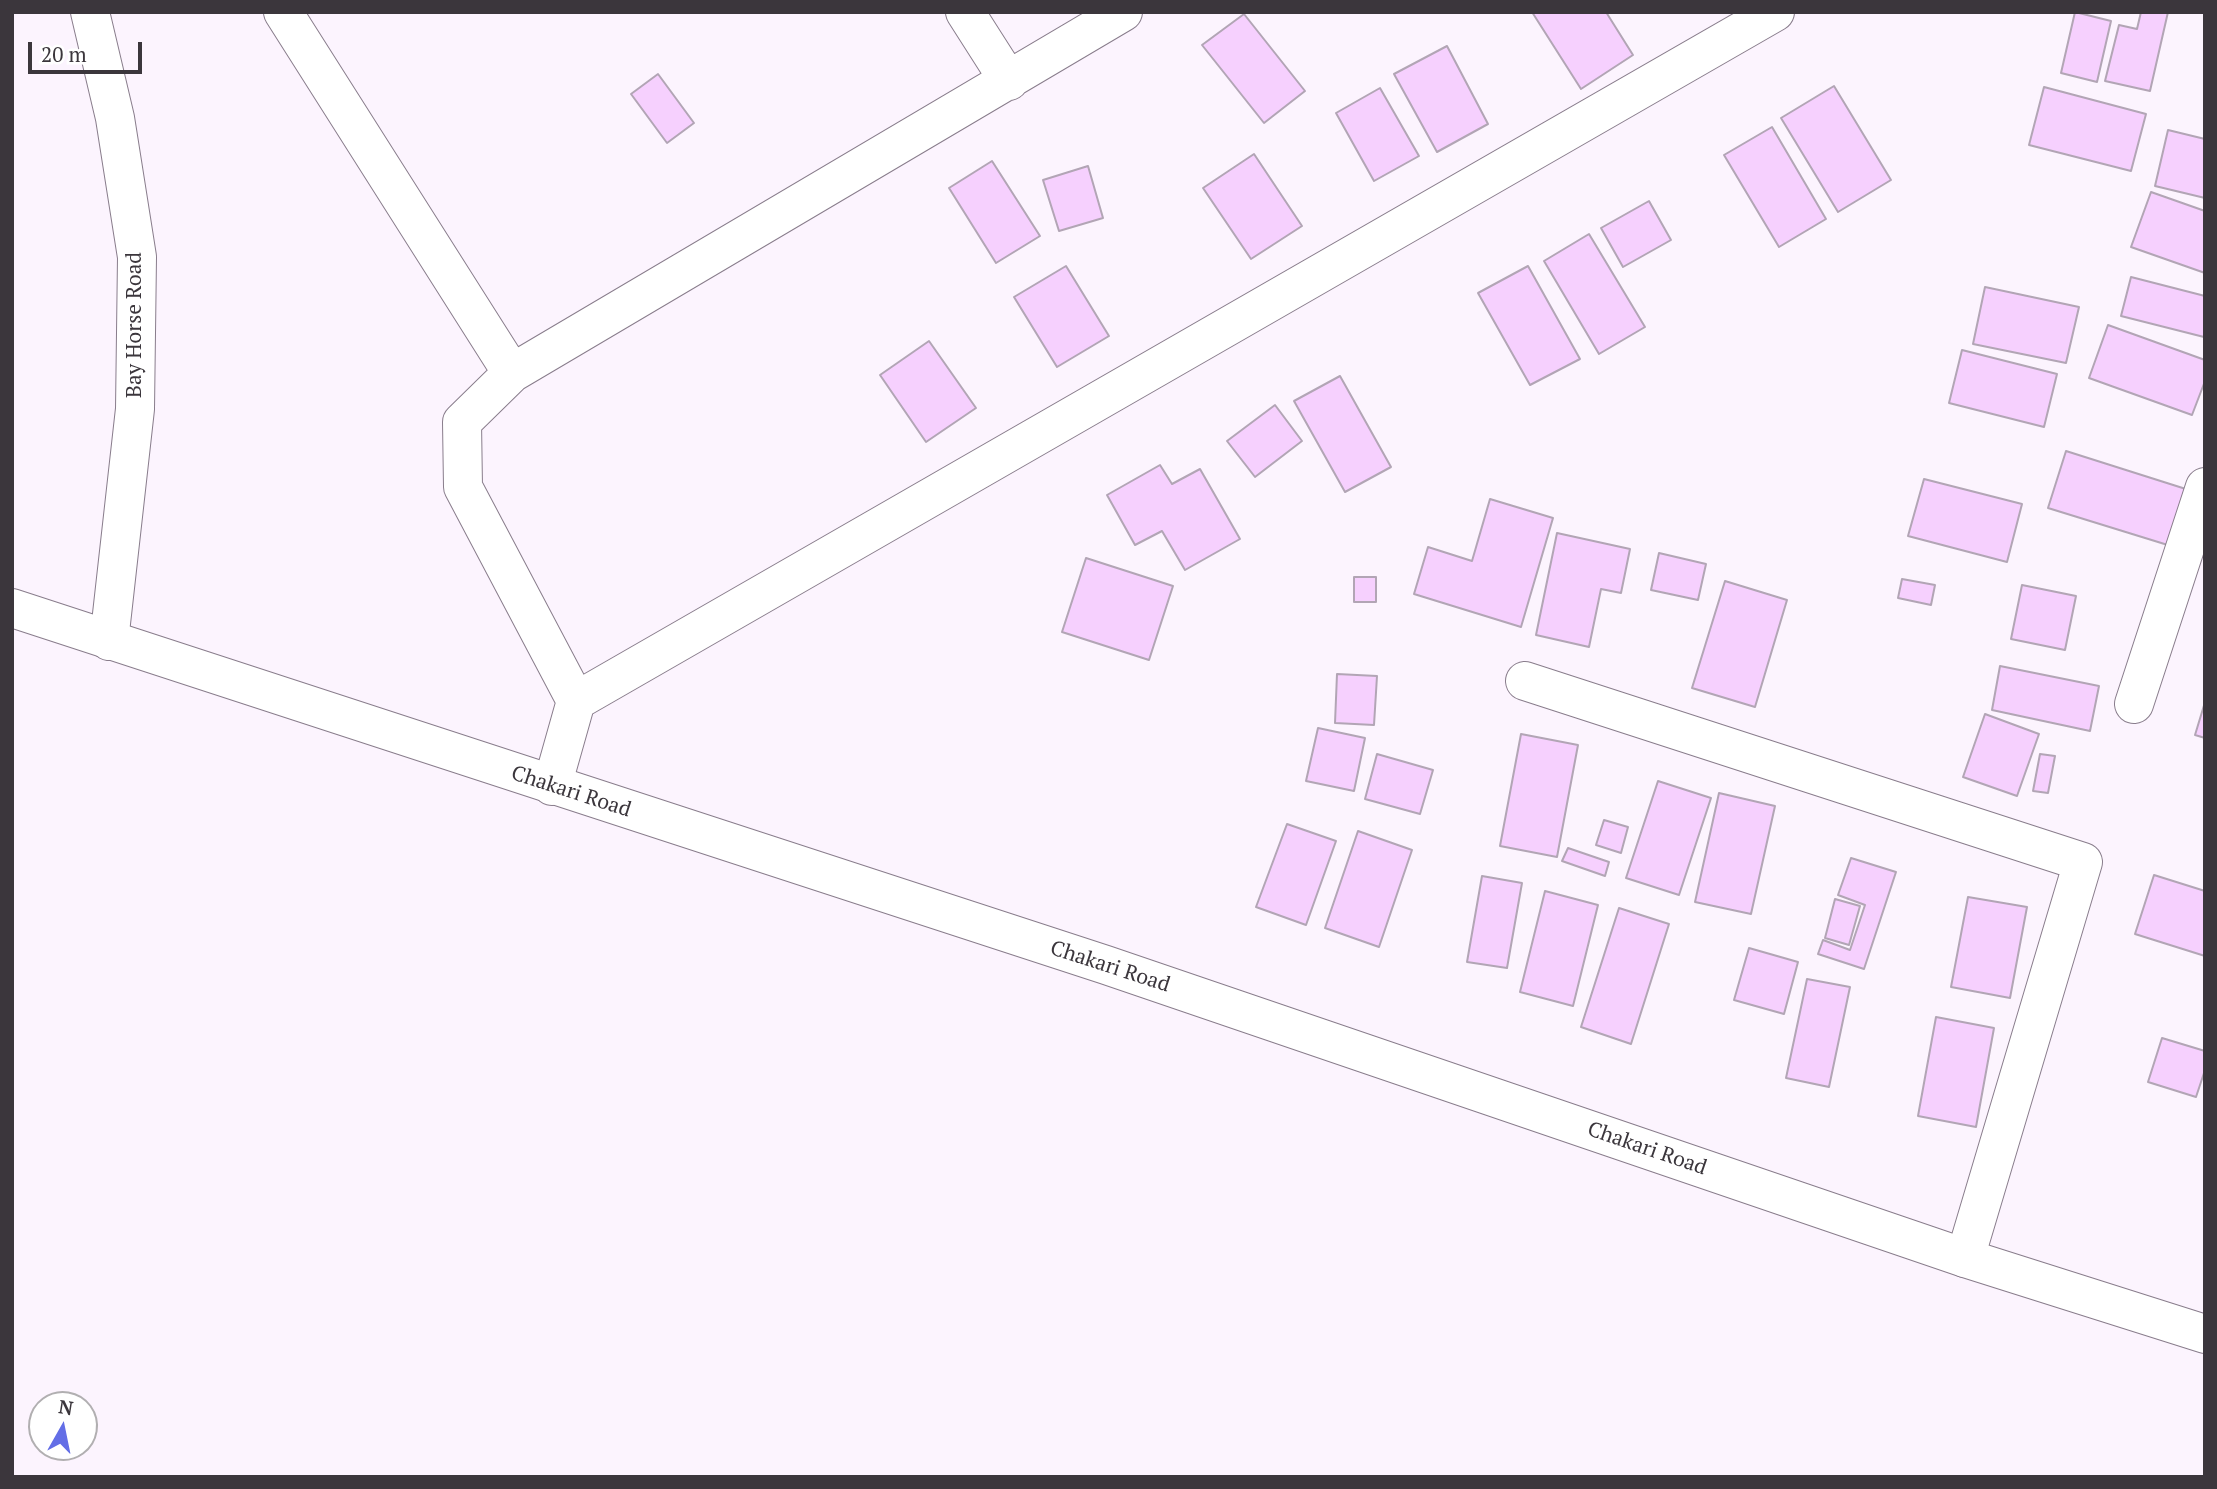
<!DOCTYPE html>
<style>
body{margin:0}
#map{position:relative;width:2217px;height:1489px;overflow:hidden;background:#fcf4fe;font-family:"PT Serif",serif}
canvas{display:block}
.frame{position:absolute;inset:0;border:14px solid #3b363c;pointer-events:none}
.north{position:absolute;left:28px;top:1391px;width:70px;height:70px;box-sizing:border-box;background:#fff;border:2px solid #b1afb1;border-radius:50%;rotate:9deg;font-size:19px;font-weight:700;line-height:28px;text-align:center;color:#3b363c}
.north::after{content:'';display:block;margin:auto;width:24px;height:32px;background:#636ee6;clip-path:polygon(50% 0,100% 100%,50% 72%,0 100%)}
.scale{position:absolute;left:28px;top:42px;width:114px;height:32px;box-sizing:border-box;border:4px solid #3b363c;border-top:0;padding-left:9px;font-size:21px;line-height:24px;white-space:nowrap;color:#3b363c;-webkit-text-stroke:5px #fff;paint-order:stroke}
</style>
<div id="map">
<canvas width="2217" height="1489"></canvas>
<div class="frame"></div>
<div class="north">N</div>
<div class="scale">20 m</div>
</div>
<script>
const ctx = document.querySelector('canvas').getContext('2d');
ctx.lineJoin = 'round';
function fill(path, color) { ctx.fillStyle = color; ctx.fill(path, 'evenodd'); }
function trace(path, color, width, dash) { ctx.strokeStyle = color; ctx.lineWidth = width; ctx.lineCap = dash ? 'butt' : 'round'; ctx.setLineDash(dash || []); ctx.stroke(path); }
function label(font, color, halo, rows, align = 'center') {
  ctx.font = font + ' "PT Serif",serif'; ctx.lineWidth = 5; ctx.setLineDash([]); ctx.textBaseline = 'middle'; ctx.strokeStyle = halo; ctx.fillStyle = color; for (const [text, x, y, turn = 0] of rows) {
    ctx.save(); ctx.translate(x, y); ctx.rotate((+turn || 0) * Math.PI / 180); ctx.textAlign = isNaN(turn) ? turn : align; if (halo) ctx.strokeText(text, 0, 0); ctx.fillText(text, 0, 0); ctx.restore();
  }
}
const building = new Path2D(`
 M 1532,12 L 1606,12 L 1633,55 L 1581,89 Z
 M 2075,12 L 2111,21 L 2097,82 L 2061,73 Z
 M 2141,12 L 2168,12 L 2150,91 L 2105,81 L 2119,25 L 2137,29 Z
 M 1244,14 L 1305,91 L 1264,123 L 1202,45 Z
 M 1447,46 L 1488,124 L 1437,152 L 1394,74 Z
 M 658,74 L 694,123 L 667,143 L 631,94 Z
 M 1834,86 L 1891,180 L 1838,212 L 1781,118 Z
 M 2044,87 L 2146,114 L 2131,171 L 2029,145 Z
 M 1380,88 L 1419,156 L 1374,181 L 1336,113 Z
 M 1772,127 L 1826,219 L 1779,247 L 1724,155 Z
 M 2168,130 L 2205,139 L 2205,198 L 2155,186 Z
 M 1254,154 L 1302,226 L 1251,259 L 1203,188 Z
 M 992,161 L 1040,236 L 996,263 L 949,188 Z
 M 1088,166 L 1103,218 L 1059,231 L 1043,180 Z
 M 2151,192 L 2205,211 L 2205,273 L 2131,247 Z
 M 1649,201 L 1671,240 L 1623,267 L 1601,228 Z
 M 1589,234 L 1645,327 L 1599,354 L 1544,261 Z
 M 1066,266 L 1109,336 L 1057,367 L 1014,297 Z
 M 1528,266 L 1580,359 L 1530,385 L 1478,293 Z
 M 2131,277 L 2205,296 L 2204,337 L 2121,316 Z
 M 1985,287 L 2079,307 L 2066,363 L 1973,344 Z
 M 2108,325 L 2205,360 L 2205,381 L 2192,415 L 2089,378 Z
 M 929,341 L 976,408 L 926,442 L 880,375 Z
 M 1962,350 L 2057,374 L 2044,427 L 1949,403 Z
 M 1340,376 L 1391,467 L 1345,492 L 1294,401 Z
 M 1275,405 L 1302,441 L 1255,477 L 1227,441 Z
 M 2066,451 L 2189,490 L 2171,546 L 2048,508 Z
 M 1160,465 L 1172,484 L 1200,469 L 1240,539 L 1185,570 L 1162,531 L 1135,545 L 1107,495 Z
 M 1924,479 L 2022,504 L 2007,562 L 1908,536 Z
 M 1490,499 L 1553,518 L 1521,627 L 1414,594 L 1428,547 L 1472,561 Z
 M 1557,533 L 1630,549 L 1621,593 L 1601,589 L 1589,647 L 1536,635 Z
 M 1659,553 L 1706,564 L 1698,600 L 1651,590 Z
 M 1086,558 L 1173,586 L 1149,660 L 1062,632 Z
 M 1354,577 L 1376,577 L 1376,602 L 1354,602 Z
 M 1902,579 L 1935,585 L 1931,605 L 1898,598 Z
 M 1725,581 L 1787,600 L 1755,707 L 1692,688 Z
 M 2022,585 L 2076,596 L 2065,650 L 2011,639 Z
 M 2000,666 L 2099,686 L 2090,731 L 1992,710 Z
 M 1337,674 L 1377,676 L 1374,725 L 1335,723 Z
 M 2205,702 L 2205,738 L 2195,735 Z
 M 1985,714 L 2039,734 L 2017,796 L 1963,777 Z
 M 1318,728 L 1365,738 L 1354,791 L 1306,781 Z
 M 1521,734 L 1578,745 L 1557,857 L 1500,846 Z
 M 1377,754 L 1433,770 L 1420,814 L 1365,799 Z
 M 2040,754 L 2055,756 L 2048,793 L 2033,791 Z
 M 1658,781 L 1711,798 L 1679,895 L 1626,878 Z
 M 1719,793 L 1775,806 L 1751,914 L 1695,902 Z
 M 1604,820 L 1628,827 L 1621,853 L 1596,845 Z
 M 1287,824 L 1336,841 L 1306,925 L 1256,907 Z
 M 1358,831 L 1412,850 L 1379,947 L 1325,928 Z
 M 1568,848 L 1609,862 L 1605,876 L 1562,861 Z
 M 1851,858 L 1896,872 L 1864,969 L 1818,954 L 1823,940 L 1850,950 L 1865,905 L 1838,895 Z
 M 2154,875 L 2205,891 L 2205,956 L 2135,934 Z
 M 1482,876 L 1522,883 L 1507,968 L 1467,962 Z
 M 1545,891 L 1598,905 L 1573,1006 L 1520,992 Z
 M 1968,897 L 2027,907 L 2010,998 L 1951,987 Z
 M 1835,899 L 1860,906 L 1849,945 L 1825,938 Z
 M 1619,908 L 1669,924 L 1631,1044 L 1581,1027 Z
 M 1749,948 L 1798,962 L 1784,1014 L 1734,1000 Z
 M 1807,979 L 1850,987 L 1829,1087 L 1786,1078 Z
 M 1936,1017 L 1994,1028 L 1976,1127 L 1918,1116 Z
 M 2162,1038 L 2205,1051 L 2205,1070 L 2196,1097 L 2148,1082 Z`);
const minor = new Path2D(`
 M 90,12 L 115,118 L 137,257 L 135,409 L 109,641
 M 283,12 L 512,373
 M 965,12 L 1009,81
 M 1525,681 L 2083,862 L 1965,1258
 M 576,701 L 463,487 L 462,422 L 512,373 L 1123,12
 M 2134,704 L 2205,487
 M 552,786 L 576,701 L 1775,12`);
const major = new Path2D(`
 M 12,608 L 1106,965 L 1965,1258 L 2205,1334`);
const streetNames = [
 ["Bay Horse Road",135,325,-90],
 ["Chakari Road",571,792,18],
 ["Chakari Road",1110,967,18],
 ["Chakari Road",1647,1149,19]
];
fill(building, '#f6d0fe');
trace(building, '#b2a5b5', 2);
trace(minor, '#897d8c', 40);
trace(major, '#897d8c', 40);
trace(minor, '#fff', 38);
trace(major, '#fff', 38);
label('21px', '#3b363c', '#fff', streetNames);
</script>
